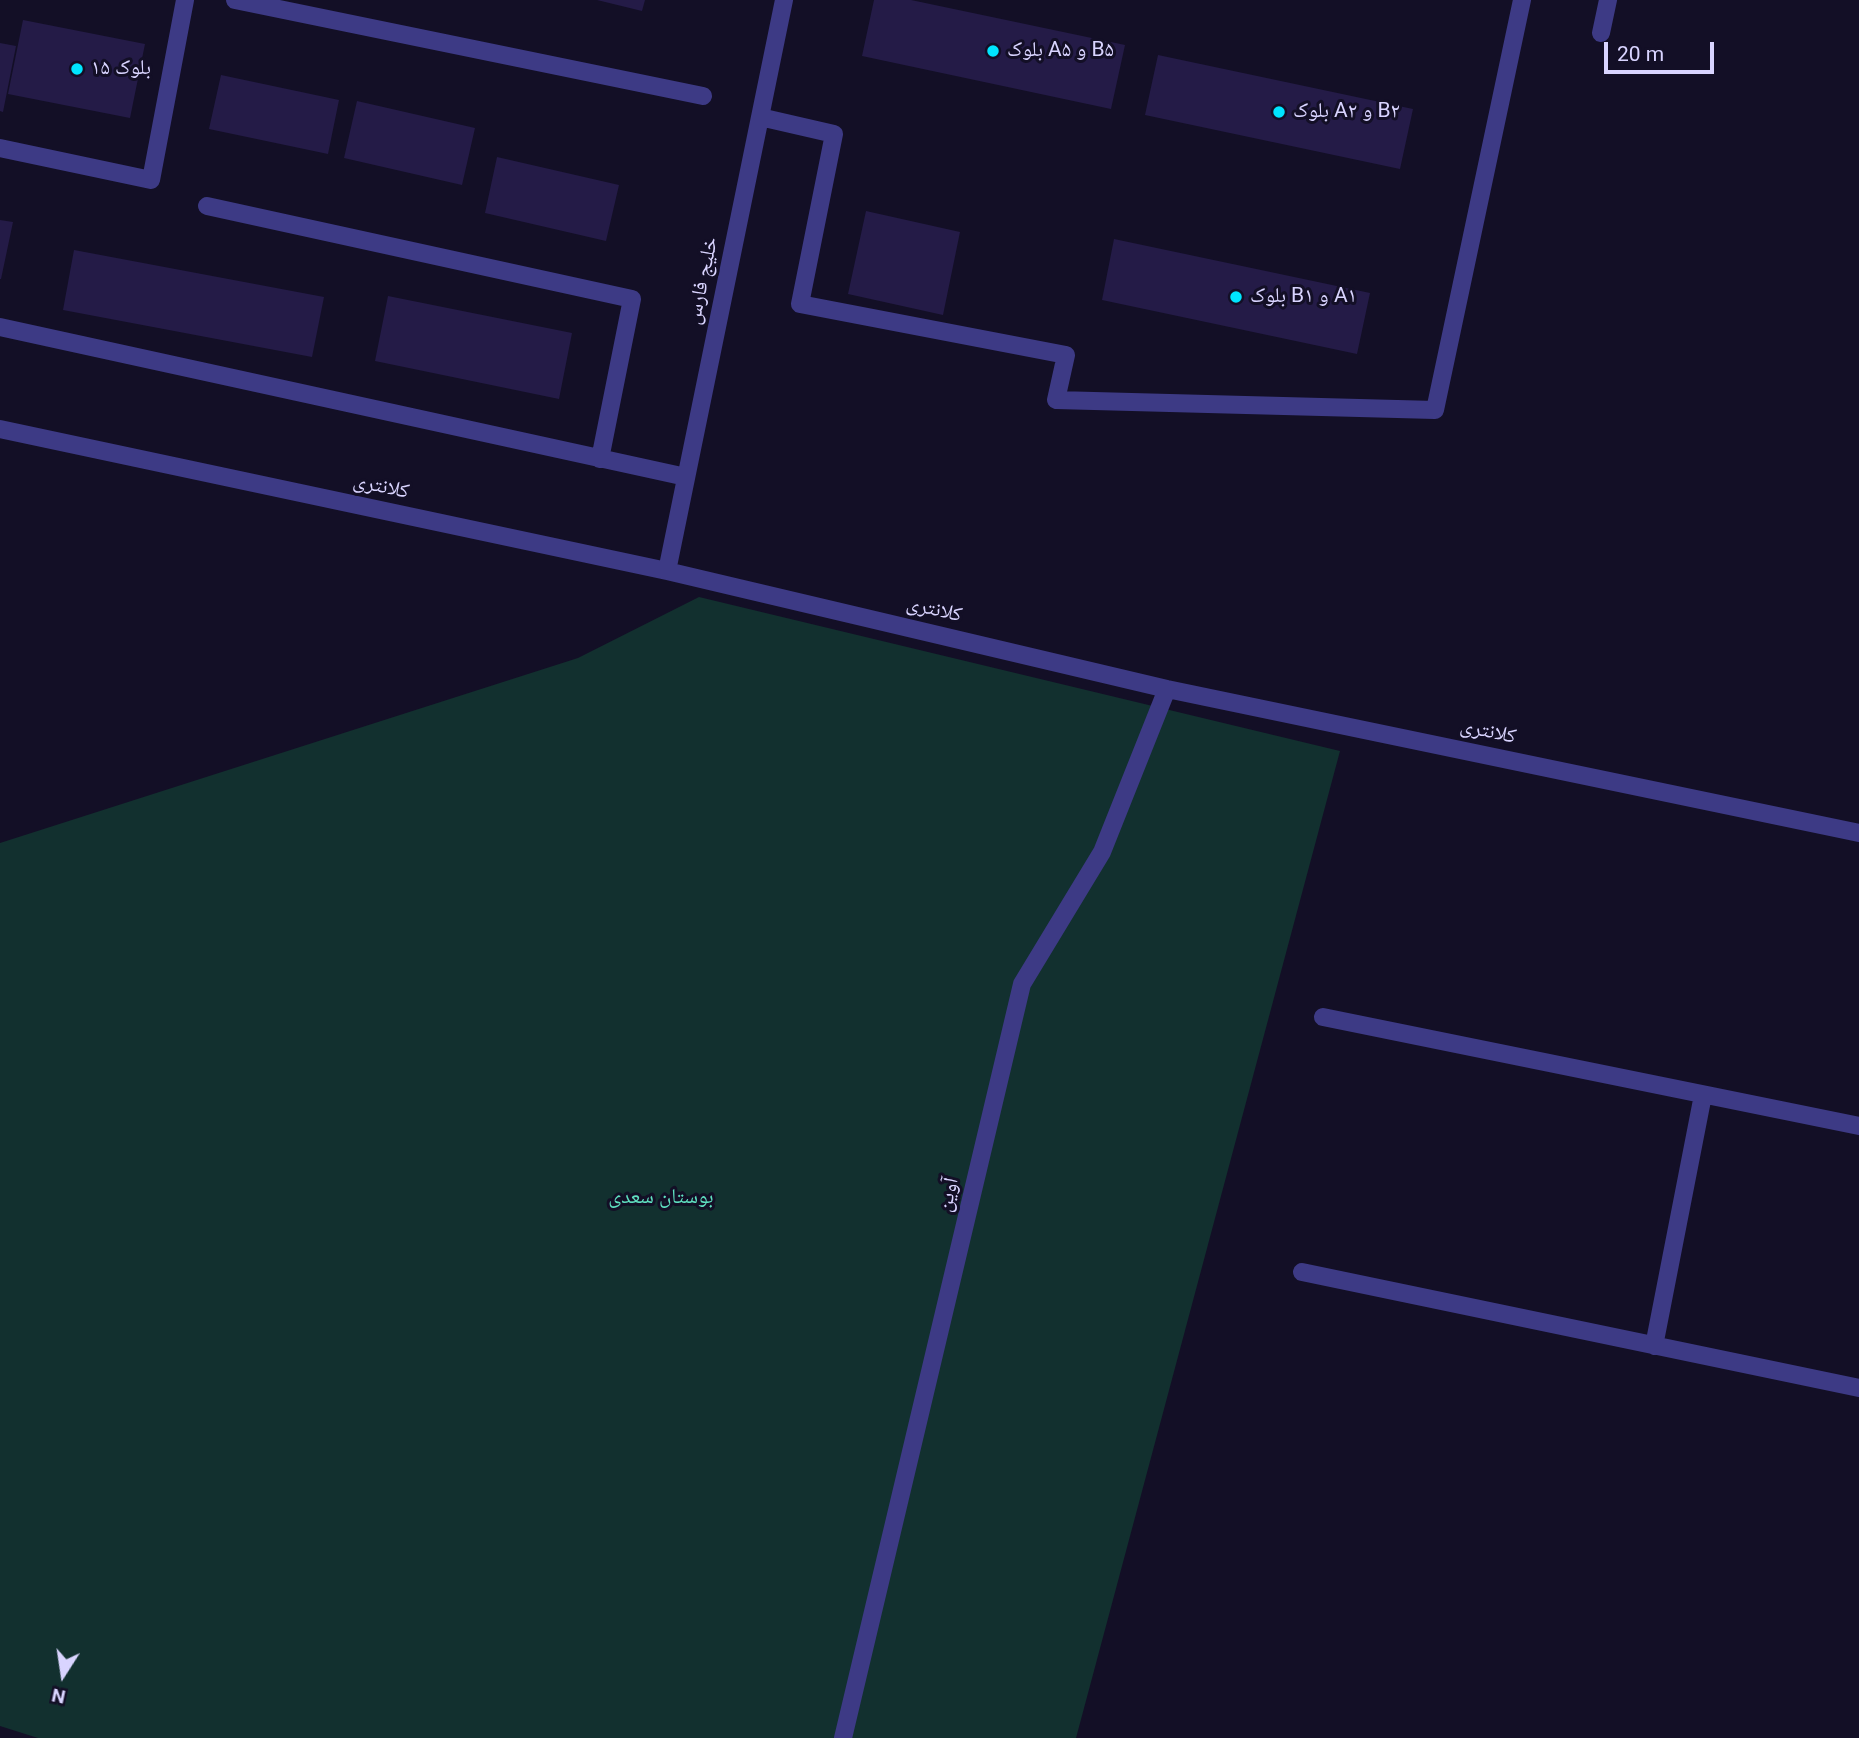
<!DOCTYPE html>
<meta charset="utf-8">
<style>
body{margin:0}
#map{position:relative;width:1859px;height:1738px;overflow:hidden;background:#130f26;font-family:Roboto,sans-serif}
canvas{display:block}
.north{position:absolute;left:28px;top:1640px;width:70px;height:70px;-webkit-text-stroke:5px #130f26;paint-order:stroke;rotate:192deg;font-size:19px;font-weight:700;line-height:28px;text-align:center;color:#d9d4ff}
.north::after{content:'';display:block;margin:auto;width:24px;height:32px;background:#d9d4ff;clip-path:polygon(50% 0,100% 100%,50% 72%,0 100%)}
.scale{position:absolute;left:1604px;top:42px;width:110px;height:32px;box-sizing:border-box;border:4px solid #d9d4ff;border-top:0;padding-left:9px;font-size:21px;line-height:24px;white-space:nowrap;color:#d9d4ff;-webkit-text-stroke:5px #130f26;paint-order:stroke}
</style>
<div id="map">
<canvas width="1859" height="1738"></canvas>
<div class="north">N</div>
<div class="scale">20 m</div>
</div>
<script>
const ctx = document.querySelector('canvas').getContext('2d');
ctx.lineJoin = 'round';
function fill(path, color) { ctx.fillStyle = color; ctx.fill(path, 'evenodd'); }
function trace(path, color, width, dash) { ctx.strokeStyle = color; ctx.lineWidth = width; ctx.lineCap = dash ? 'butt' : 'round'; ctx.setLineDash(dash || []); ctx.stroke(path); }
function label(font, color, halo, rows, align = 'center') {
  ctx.font = font + ' Roboto,"Noto Naskh Arabic",sans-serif'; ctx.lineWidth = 6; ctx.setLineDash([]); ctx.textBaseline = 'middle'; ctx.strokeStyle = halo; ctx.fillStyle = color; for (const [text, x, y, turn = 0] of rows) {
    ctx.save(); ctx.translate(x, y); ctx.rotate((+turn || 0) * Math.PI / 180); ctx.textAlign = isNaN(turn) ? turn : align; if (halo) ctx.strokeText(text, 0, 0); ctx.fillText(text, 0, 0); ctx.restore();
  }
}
const green = new Path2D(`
 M 699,597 L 1340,751 L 1076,1738 L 38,1738 L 0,1726 L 0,843 L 578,658 Z`);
const building = new Path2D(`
 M 597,0 L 645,0 L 642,11 Z
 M 874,0 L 911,0 L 1125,45 L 1111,109 L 862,56 Z
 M 23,20 L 145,44 L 130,118 L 8,94 Z
 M 0,43 L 16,46 L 3,112 L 0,111 Z
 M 1158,55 L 1413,109 L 1400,169 L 1145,115 Z
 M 221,75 L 339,100 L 328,154 L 209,129 Z
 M 357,101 L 475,128 L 462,185 L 344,158 Z
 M 497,157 L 619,185 L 606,241 L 485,213 Z
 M 866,211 L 960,232 L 943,315 L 848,294 Z
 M 0,220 L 13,222 L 1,279 L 0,279 Z
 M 1114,239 L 1370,293 L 1357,354 L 1102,300 Z
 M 74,250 L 324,297 L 312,357 L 63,310 Z
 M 388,296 L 572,333 L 559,399 L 375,361 Z`);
const minor = new Path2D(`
 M 235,0 L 703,96
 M 1601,33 L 1608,0
 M 760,117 L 834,134 L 800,304 L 1066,355 L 1056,400 L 1435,410 L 1522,0
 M 0,148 L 151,180 L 185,0
 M 207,206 L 632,299 L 600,459
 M 0,327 L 686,477
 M 0,429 L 667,571 L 1167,689 L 1859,833
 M 667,571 L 784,0
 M 1323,1017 L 1859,1126
 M 1302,1272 L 1859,1388
 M 1654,1346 L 1703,1095
 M 843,1738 L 1022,984 L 1102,852 L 1167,689`);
const markers = [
 [993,51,7,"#00e5ff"],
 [77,69,7,"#00e5ff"],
 [1279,112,7,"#00e5ff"],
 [1236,297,7,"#00e5ff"]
];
const poiNames = [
 ["بلوک A۵ و B۵",1007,51],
 ["بلوک ۱۵",91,69],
 ["بلوک A۲ و B۲",1293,112],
 ["بلوک B۱ و A۱",1250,297]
];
const streetNames = [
 ["خلیج فارس",703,281,-78],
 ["کلانتری",381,487,12],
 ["کلانتری",934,610,13],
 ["کلانتری",1488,732,12],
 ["آوین",949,1195,-77]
];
const parkNames = [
 ["بوستان سعدی",661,1198]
];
fill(green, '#12302f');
fill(building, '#241b47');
trace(minor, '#3d3a85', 18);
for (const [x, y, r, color] of markers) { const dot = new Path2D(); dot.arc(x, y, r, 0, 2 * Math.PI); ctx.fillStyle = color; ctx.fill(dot); trace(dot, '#130f26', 2.5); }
label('21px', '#d9d4ff', '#130f26', poiNames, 'left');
label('21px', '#d9d4ff', '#130f26', streetNames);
label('21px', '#5fe0c0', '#130f26', parkNames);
</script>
